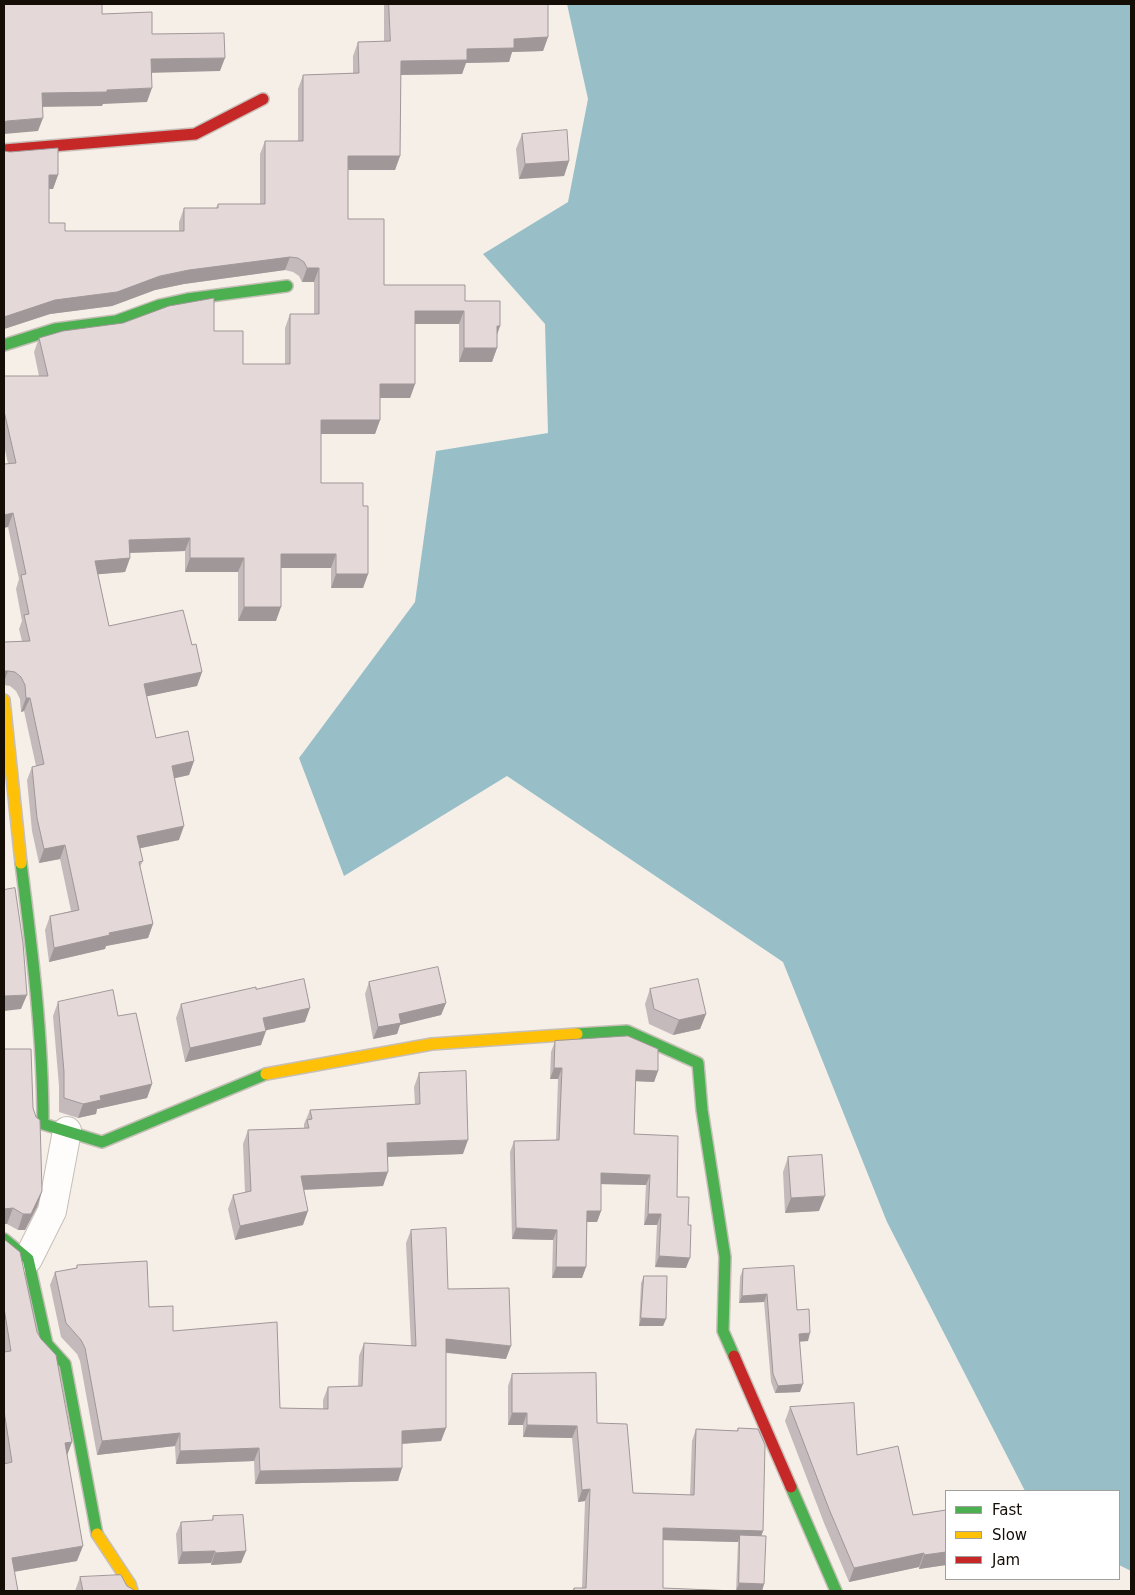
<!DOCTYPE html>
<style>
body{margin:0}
#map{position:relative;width:1135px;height:1595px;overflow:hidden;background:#f6efe8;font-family:"DejaVu Sans",sans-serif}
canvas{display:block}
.frame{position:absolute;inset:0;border:5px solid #150e07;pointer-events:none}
.legend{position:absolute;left:945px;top:1490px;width:175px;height:90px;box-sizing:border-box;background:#fff;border:1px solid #a19f9c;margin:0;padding:6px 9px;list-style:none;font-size:15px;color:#150e07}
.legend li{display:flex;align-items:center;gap:10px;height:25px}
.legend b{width:25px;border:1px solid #a19f9c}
</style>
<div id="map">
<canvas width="1135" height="1595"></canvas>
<div class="frame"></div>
<ul class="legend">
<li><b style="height:6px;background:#4caf50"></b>Fast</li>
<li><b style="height:6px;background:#ffc107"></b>Slow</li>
<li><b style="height:6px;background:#c62828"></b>Jam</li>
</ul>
</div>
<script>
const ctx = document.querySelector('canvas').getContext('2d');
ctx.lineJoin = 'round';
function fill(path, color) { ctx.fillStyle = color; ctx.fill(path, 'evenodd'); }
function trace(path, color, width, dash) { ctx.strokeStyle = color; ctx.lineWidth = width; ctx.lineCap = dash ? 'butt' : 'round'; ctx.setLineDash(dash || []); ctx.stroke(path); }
const water = new Path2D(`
 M 567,4 L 1131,4 L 1131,1571 L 1119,1565 L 1119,1491 L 1025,1491 L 887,1222 L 783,962 L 507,776 L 344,876 L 299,758 L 415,602 L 436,451 L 548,433 L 545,324 L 483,254 L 568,202 L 588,99 Z`);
const street = new Path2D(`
 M 28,1259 L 52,1211 L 67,1131`);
const fast = new Path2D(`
 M 4,345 L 55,329 L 116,321 L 160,305 L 187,299 L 287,286
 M 21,863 C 32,949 43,1036 43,1124 L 102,1142 L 266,1074
 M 577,1034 L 627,1031 L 698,1063 L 702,1110 L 725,1257 L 723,1331 L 734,1356
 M 4,1239 L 28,1259 L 47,1344 L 65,1364 L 97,1534
 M 791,1487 L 836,1591`);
const slow = new Path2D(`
 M 4,700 L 21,863
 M 266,1074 L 432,1044 L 577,1034
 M 97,1534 L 130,1584 L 132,1591`);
const jam = new Path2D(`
 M 4,150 L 195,134 L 263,99
 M 734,1356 L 791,1487`);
const wall = new Path2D(`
 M 384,4 L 548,4 L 548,37 L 543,51 L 512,52 L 509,62 L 466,63 L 462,74 L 401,75 L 400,156 L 395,170 L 348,170 L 348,219 L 384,285 L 465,301 L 500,326 L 497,335 L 497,348 L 492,362 L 459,362 L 459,324 L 415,324 L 415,384 L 410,398 L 380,398 L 380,420 L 375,434 L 321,434 L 321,483 L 363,506 L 368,574 L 363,588 L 331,588 L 331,568 L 281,568 L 276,621 L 238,621 L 238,572 L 185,572 L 185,551 L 130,553 L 130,558 L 125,572 L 98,574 L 109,626 L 192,645 L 202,672 L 197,686 L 146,696 L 156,738 L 194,761 L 189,775 L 175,778 L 179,840 L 140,848 L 143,861 L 140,867 L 153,924 L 148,938 L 106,946 L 105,949 L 49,962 L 45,930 L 50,916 L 71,911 L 60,859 L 39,863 L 32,831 L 27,780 L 32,767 L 36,766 L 24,711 L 21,712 L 20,699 L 16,691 L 10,686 L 4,685 L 4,642 L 22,641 L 19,629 L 22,621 L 16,589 L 19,579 L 8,527 L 8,464 L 4,445 L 4,376 L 39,376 L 34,352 L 39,338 L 214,331 L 243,364 L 285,364 L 285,328 L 290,314 L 314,314 L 314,282 L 302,282 L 299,276 L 293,272 L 285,270 L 184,284 L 155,290 L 112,306 L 50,314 L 4,329 L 4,151 L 58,175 L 53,189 L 49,189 L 49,223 L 65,231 L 179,231 L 179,222 L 184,208 L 216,208 L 218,204 L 260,204 L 260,154 L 265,141 L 298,141 L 298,89 L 303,75 L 353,73 L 353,56 L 358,42 L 384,42 Z
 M 522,134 L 569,161 L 564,176 L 519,179 L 516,149 Z
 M 369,982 L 446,1003 L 441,1015 L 400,1025 L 397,1034 L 373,1039 L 365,994 Z
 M 256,989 L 305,1022 L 265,1030 L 261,1045 L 185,1062 L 176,1018 L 181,1004 Z
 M 650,989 L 706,1014 L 700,1029 L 673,1035 L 649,1024 L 645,1004 Z
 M 58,1002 L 118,1016 L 152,1084 L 147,1098 L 97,1109 L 96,1114 L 78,1118 L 59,1112 L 59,1086 L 53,1016 Z
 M 555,1041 L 658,1071 L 654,1082 L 635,1081 L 634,1134 L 677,1197 L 686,1268 L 655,1267 L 657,1225 L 644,1225 L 646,1185 L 601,1184 L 601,1211 L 597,1222 L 587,1222 L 586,1267 L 582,1278 L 552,1278 L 553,1240 L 512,1239 L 510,1152 L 514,1141 L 556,1140 L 558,1079 L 550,1079 L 551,1052 Z
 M 4,1049 L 33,1108 L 42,1191 L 37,1207 L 25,1230 L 18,1230 L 7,1224 L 4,1224 Z
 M 419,1073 L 463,1154 L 388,1157 L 383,1186 L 304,1190 L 303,1225 L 235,1240 L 228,1209 L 233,1195 L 245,1193 L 243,1144 L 248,1130 L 304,1128 L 304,1124 L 310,1110 L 415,1105 L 414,1087 Z
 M 788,1157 L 819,1211 L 785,1213 L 783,1172 Z
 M 411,1230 L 448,1289 L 506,1359 L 446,1353 L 446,1428 L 441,1441 L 402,1444 L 398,1481 L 255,1484 L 254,1461 L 176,1464 L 175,1446 L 97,1455 L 80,1361 L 77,1354 L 61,1337 L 50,1285 L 55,1272 L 76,1269 L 77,1265 L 149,1307 L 173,1331 L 280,1408 L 323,1409 L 323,1400 L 328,1387 L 358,1386 L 359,1356 L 364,1343 L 411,1346 L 406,1243 Z
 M 4,1239 L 37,1332 L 72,1442 L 67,1455 L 77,1561 L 14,1572 L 4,1591 Z
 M 743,1269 L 797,1310 L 808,1341 L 800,1341 L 800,1392 L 775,1393 L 771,1382 L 764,1302 L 739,1303 L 740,1277 Z
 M 644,1276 L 666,1319 L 663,1326 L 639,1326 L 641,1283 Z
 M 512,1374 L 597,1423 L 633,1493 L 690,1495 L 692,1441 L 696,1429 L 737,1431 L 738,1428 L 763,1531 L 761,1536 L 764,1584 L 762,1591 L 736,1591 L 738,1542 L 663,1540 L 663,1588 L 736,1591 L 572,1591 L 574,1588 L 582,1588 L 585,1501 L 578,1502 L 572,1438 L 523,1437 L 523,1425 L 508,1425 L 508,1386 Z
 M 790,1407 L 857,1455 L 913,1515 L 946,1510 L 946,1565 L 919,1569 L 919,1567 L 849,1582 L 824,1523 L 785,1421 Z
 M 213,1516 L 246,1551 L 241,1563 L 211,1565 L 211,1563 L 178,1564 L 176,1534 L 181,1522 L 212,1520 Z
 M 80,1577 L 127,1586 L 134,1591 L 75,1591 Z`);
const shadedWall = new Path2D(`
 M 548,37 L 543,51 L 512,52 L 509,62 L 466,63 L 462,74 L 396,75 L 401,61 L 467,49 L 514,39 Z
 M 225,58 L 220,71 L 146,73 L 151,59 Z
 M 152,88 L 147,102 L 103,104 L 102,106 L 37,107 L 42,93 L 107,90 Z
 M 43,118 L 38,131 L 4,134 L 4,122 L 7,121 Z
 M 348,156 L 400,156 L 395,170 L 343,170 Z
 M 569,161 L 564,176 L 519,179 L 525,164 Z
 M 49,175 L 58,175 L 53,189 L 44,189 Z
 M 290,257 L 285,270 L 184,284 L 155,290 L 112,306 L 50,314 L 4,329 L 4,317 L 55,300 L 189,270 Z
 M 307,268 L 319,268 L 314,282 L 302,282 Z
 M 415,311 L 464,311 L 459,324 L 410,324 Z
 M 497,326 L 500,326 L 495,340 Z
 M 464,348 L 497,348 L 492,362 L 459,362 Z
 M 380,384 L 415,384 L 410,398 L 375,398 Z
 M 321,420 L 380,420 L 375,434 L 316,434 Z
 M 13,513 L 8,527 L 4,528 L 4,515 Z
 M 190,538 L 185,551 L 124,553 L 129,540 Z
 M 281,554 L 336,554 L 331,568 L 276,568 Z
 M 130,558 L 125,572 L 90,575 L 95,561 Z
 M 190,558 L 244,558 L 238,572 L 185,572 Z
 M 336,574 L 368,574 L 363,588 L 331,588 Z
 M 244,607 L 281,607 L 276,621 L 238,621 Z
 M 4,671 L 8,671 L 4,682 Z
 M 202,672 L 197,686 L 139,698 L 144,684 Z
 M 26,698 L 30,698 L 24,711 L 21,712 Z
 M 194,761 L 189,775 L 167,780 L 172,766 Z
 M 184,826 L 179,840 L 132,850 L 137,836 Z
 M 65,845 L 60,859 L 39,863 L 44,849 Z
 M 153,924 L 148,938 L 106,946 L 105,949 L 49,962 L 54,948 L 109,933 Z
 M 27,995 L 21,1009 L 4,1011 L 4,996 Z
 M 446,1003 L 441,1015 L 400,1025 L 397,1034 L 373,1039 L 378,1027 L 399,1014 Z
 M 310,1008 L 305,1022 L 258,1032 L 263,1018 Z
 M 706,1014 L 700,1029 L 673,1035 L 679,1020 Z
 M 266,1031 L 261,1045 L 185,1062 L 190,1048 Z
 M 554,1068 L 562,1068 L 558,1079 L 550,1079 Z
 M 636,1070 L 658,1071 L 654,1082 L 632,1081 Z
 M 152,1084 L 147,1098 L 97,1109 L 96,1114 L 78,1118 L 83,1104 L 100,1096 Z
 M 468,1140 L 463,1154 L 382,1157 L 387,1143 Z
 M 388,1172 L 383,1186 L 296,1190 L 301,1176 Z
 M 601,1173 L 650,1175 L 646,1185 L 597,1184 Z
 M 42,1191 L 37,1207 L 25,1230 L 18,1230 L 23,1214 Z
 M 825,1196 L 819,1211 L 785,1213 L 791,1198 Z
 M 13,1208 L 7,1224 L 4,1224 L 4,1209 Z
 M 308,1211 L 303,1225 L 235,1240 L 240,1226 Z
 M 587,1211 L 601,1211 L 597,1222 L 583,1222 Z
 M 648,1214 L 661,1214 L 657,1225 L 644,1225 Z
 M 516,1228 L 557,1230 L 553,1240 L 512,1239 Z
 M 659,1256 L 690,1258 L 686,1268 L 655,1267 Z
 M 556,1267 L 586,1267 L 582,1278 L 552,1278 Z
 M 767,1294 L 764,1302 L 739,1303 L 742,1296 Z
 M 641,1318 L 666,1319 L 663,1326 L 639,1326 Z
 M 810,1333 L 808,1341 L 797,1342 L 799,1334 Z
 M 446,1339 L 511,1346 L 506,1359 L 441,1352 Z
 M 803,1384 L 800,1392 L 775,1393 L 778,1386 Z
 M 512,1413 L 527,1413 L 523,1425 L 508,1425 Z
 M 527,1425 L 577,1426 L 572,1438 L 523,1437 Z
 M 446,1428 L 441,1441 L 398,1444 L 402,1431 Z
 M 180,1433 L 175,1446 L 97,1455 L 102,1441 Z
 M 72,1442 L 66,1458 L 65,1443 Z
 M 259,1448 L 254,1461 L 176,1464 L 180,1451 Z
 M 402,1468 L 398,1481 L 255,1484 L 260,1471 Z
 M 590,1489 L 585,1501 L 578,1502 L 582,1490 Z
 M 663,1528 L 763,1531 L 759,1543 L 740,1535 L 738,1542 L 659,1540 Z
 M 83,1546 L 77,1561 L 6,1573 L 12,1558 Z
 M 215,1551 L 211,1563 L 178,1564 L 182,1552 Z
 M 246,1551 L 241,1563 L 211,1565 L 215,1553 Z
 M 946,1552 L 946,1565 L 919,1569 L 924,1555 Z
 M 924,1553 L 919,1567 L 849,1582 L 854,1568 Z
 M 739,1583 L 764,1584 L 762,1591 L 736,1591 Z`);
const building = new Path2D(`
 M 4,4 L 102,4 L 102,14 L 152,12 L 152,34 L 224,33 L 225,58 L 151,59 L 152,88 L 107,90 L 107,92 L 42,93 L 43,118 L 7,121 L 4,122 Z
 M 389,4 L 548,4 L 548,37 L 514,39 L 514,48 L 467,49 L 467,60 L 401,61 L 400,156 L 348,156 L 348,219 L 384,219 L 384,285 L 465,285 L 465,301 L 500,301 L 500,326 L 497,326 L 497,348 L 464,348 L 464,311 L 415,311 L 415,384 L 380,384 L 380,420 L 321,420 L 321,483 L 363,483 L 363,506 L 368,506 L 368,574 L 336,574 L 336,554 L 281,554 L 281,607 L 244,607 L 244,558 L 190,558 L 190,538 L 129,540 L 130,558 L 95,561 L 109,626 L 183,610 L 192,645 L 196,644 L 202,672 L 144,684 L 156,738 L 188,731 L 194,761 L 172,766 L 184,826 L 137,836 L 143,861 L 139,862 L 153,924 L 109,933 L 110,935 L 54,948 L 50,916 L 79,910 L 65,845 L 44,849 L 37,818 L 32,767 L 44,764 L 30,698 L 26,698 L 25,685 L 21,677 L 15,672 L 8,671 L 4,671 L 4,642 L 30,641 L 24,615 L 29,614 L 21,575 L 26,574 L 13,513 L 4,515 L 4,464 L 16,463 L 4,411 L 4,376 L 48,376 L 39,338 L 63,331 L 123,323 L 169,306 L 214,298 L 214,331 L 243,331 L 243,364 L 290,364 L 290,314 L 319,314 L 319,268 L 307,268 L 304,262 L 298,258 L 290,257 L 189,270 L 160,276 L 117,292 L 55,300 L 4,317 L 4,151 L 10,152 L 58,148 L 58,175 L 49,175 L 49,223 L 65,223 L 65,231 L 184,231 L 184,208 L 218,208 L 218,204 L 265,204 L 265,141 L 303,141 L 303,75 L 359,73 L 358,42 L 390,41 Z
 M 567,130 L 569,161 L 525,164 L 522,134 Z
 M 15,888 L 23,943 L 27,995 L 4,996 L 4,890 Z
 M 438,967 L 446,1003 L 399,1014 L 401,1023 L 378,1027 L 369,982 Z
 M 304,979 L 310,1008 L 263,1018 L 266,1031 L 190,1048 L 181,1004 L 256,987 L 256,989 Z
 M 698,979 L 706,1014 L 679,1020 L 654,1009 L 650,989 Z
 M 113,990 L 118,1016 L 136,1013 L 152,1084 L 100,1096 L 101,1100 L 83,1104 L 64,1098 L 64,1072 L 58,1002 Z
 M 628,1036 L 658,1049 L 658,1071 L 636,1070 L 634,1134 L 678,1136 L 677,1197 L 689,1197 L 688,1225 L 691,1225 L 690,1258 L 659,1256 L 661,1214 L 648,1214 L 650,1175 L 601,1173 L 601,1211 L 587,1211 L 586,1267 L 556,1267 L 557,1230 L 516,1228 L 514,1141 L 559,1140 L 562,1068 L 554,1068 L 555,1041 Z
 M 4,1049 L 31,1049 L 33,1108 L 36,1117 L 40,1120 L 42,1191 L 31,1214 L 23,1214 L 13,1208 L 4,1209 Z
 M 466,1071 L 468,1140 L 387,1143 L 388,1172 L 301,1176 L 308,1211 L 240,1226 L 233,1195 L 251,1191 L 248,1130 L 309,1128 L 307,1120 L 312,1119 L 310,1110 L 420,1104 L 419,1073 Z
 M 822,1155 L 825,1196 L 791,1198 L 788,1157 Z
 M 446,1228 L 448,1289 L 509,1288 L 511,1346 L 446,1339 L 446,1428 L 402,1431 L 402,1468 L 260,1471 L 259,1448 L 180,1451 L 180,1433 L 102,1441 L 85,1348 L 81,1340 L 66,1323 L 55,1272 L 77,1268 L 77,1265 L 147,1261 L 149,1307 L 173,1306 L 173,1331 L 277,1322 L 280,1408 L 328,1409 L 328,1387 L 362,1386 L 364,1343 L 416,1346 L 411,1230 Z
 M 4,1239 L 20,1252 L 37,1332 L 41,1339 L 56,1355 L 72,1442 L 65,1443 L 83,1546 L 12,1558 L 18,1591 L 4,1591 L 4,1464 L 12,1462 L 4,1411 L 4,1352 L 11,1351 L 4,1308 Z
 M 794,1266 L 797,1310 L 809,1309 L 810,1333 L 799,1334 L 803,1384 L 778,1386 L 773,1374 L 767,1294 L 742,1296 L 743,1269 Z
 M 644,1276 L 667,1276 L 666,1319 L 641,1318 Z
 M 596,1373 L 597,1423 L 627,1424 L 633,1493 L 694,1495 L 696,1429 L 738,1431 L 738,1428 L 758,1429 L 765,1445 L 763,1531 L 663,1528 L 663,1588 L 736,1591 L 574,1591 L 574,1588 L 586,1588 L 590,1489 L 582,1490 L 577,1426 L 527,1425 L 527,1413 L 512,1413 L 512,1374 Z
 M 854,1403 L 857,1455 L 898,1446 L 913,1515 L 946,1510 L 946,1552 L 924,1555 L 924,1553 L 854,1568 L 829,1509 L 790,1407 Z
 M 243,1515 L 246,1551 L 215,1553 L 215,1551 L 182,1552 L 181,1522 L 213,1520 L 213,1516 Z
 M 740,1535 L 766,1536 L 764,1584 L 739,1583 Z
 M 121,1575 L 127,1586 L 134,1590 L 134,1591 L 83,1591 L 80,1577 Z`);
fill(water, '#98bfc8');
trace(street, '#c6bfb8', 30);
trace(fast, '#c6bfb8', 14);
trace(slow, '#c6bfb8', 14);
trace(jam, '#c6bfb8', 14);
trace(street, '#fefdfc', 28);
trace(fast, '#4caf50', 11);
trace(slow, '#ffc107', 11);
trace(jam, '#c62828', 11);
fill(wall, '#c4babb');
fill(shadedWall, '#a09798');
fill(building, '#e4d8d9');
trace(building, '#a09798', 1);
</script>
